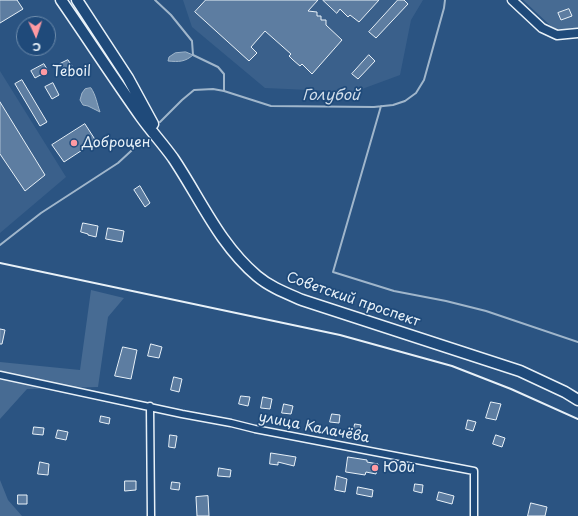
<!DOCTYPE html>
<meta charset="utf-8">
<style>
body{margin:0}
#map{position:relative;width:578px;height:516px;overflow:hidden;background:#2b5482;font-family:"Playpen Sans",sans-serif}
canvas{display:block}
.north{position:absolute;left:16px;top:16px;width:40px;height:40px;box-sizing:border-box;background:#1f4a7a;border:1px solid #6f8dac;border-radius:50%;rotate:177deg;font-size:11px;font-weight:700;line-height:16px;text-align:center;color:#e8f1f8}
.north::after{content:'';display:block;margin:auto;width:14px;height:18px;background:#ff9aa2;clip-path:polygon(50% 0,100% 100%,50% 72%,0 100%)}
</style>
<div id="map">
<canvas width="578" height="516"></canvas>
<div class="north">С</div>
</div>
<script>
const ctx = document.querySelector('canvas').getContext('2d');
ctx.lineJoin = 'round';
function fill(path, color) { ctx.fillStyle = color; ctx.fill(path, 'evenodd'); }
function trace(path, color, width, dash) { ctx.strokeStyle = color; ctx.lineWidth = width; ctx.lineCap = dash ? 'butt' : 'round'; ctx.setLineDash(dash || []); ctx.stroke(path); }
function label(font, color, halo, rows, align = 'center') {
  ctx.font = font + ' "Playpen Sans",sans-serif'; ctx.lineWidth = 3.5; ctx.setLineDash([]); ctx.textBaseline = 'middle'; ctx.strokeStyle = halo; ctx.fillStyle = color; for (const [text, x, y, turn = 0] of rows) {
    ctx.save(); ctx.translate(x, y); ctx.rotate((+turn || 0) * Math.PI / 180); ctx.textAlign = isNaN(turn) ? turn : align; if (halo) ctx.strokeText(text, 0, 0); ctx.fillText(text, 0, 0); ctx.restore();
  }
}
const built = new Path2D(`
 M 183,0 L 423,0 L 411,20 L 400,75 L 354,92 L 265,88 L 192,27 Z
 M 0,71 L 66,177 L 0,233 Z`);
const green = new Path2D(`
 M 523,0 L 578,0 L 578,28 L 564,31 L 554,29 Z
 M 91,290 L 124,298 L 108,317 L 98,387 L 27,389 L 0,419 L 0,362 L 80,370 Z
 M 0,480 L 8,500 L 22,516 L 0,516 Z`);
const water = new Path2D(`
 M 186,52 L 193,55 C 185,62 179,62 168,61 L 169,57 L 175,53 Z
 M 91,88 C 96,95 97,104 100,112 L 88,106 L 83,105 L 80,100 L 82,93 L 85,89 Z`);
const stream = new Path2D(`
 M 155,0 L 171,15 L 192,41 L 193,55 L 218,67 L 224,74 L 224,91
 M 381,106 L 333,272 L 394,291 L 446,301 L 486,311 L 578,342
 M 160,122 L 182,100 L 194,90 L 213,89 L 224,91 L 271,106 L 374,107 L 393,105 L 405,101 L 416,93 L 424,80 L 444,8 L 445,0
 M 0,245 L 41,213 L 118,163 L 143,140`);
const building = new Path2D(`
 M 0,0 L 17,0 L 23,9 L 0,23 Z
 M 206,0 L 318,0 L 308,11 L 317,12 L 317,16 L 321,16 L 321,20 L 326,20 L 326,25 L 342,40 L 312,74 L 302,64 L 300,66 L 293,60 L 289,56 L 291,54 L 265,31 L 251,47 L 257,53 L 249,61 L 195,12 Z
 M 323,0 L 379,0 L 359,22 L 350,15 L 348,17 L 340,9 L 337,13 Z
 M 398,0 L 404,0 L 408,4 L 376,38 L 369,32 Z
 M 569,9 L 572,16 L 561,20 L 558,13 Z
 M 369,55 L 375,61 L 358,79 L 352,74 Z
 M 68,60 L 72,66 L 64,70 L 60,64 Z
 M 44,64 L 48,71 L 35,78 L 31,71 Z
 M 22,80 L 47,122 L 40,126 L 15,84 Z
 M 53,83 L 59,95 L 52,99 L 45,87 Z
 M 0,102 L 45,175 L 25,191 L 0,154 Z
 M 85,124 L 96,141 L 64,162 L 52,145 Z
 M 140,186 L 150,203 L 145,207 L 134,190 Z
 M 83,223 L 98,226 L 96,237 L 88,235 L 88,234 L 81,232 Z
 M 108,228 L 124,231 L 122,242 L 106,239 Z
 M 0,329 L 5,330 L 2,344 L 0,344 Z
 M 151,344 L 162,347 L 159,358 L 148,356 Z
 M 123,347 L 137,350 L 131,379 L 115,376 Z
 M 174,377 L 182,379 L 179,392 L 171,390 Z
 M 241,396 L 250,397 L 248,406 L 239,404 Z
 M 263,397 L 272,399 L 270,409 L 261,408 Z
 M 491,402 L 501,404 L 496,420 L 486,418 Z
 M 284,404 L 293,406 L 291,414 L 282,413 Z
 M 332,414 L 340,415 L 339,423 L 330,422 Z
 M 101,416 L 110,418 L 109,424 L 100,422 Z
 M 468,420 L 476,422 L 473,431 L 466,429 Z
 M 355,424 L 361,425 L 359,434 L 353,433 Z
 M 34,427 L 44,428 L 43,435 L 33,434 Z
 M 58,430 L 68,432 L 66,440 L 56,438 Z
 M 170,435 L 177,436 L 175,448 L 169,447 Z
 M 496,435 L 505,438 L 502,447 L 493,444 Z
 M 271,453 L 296,457 L 294,466 L 278,462 L 278,465 L 270,464 Z
 M 348,457 L 367,460 L 367,462 L 378,464 L 376,474 L 366,472 L 365,475 L 346,472 Z
 M 40,462 L 49,464 L 48,475 L 38,474 Z
 M 219,468 L 231,470 L 230,477 L 218,476 Z
 M 337,476 L 347,479 L 345,492 L 335,490 Z
 M 125,481 L 136,481 L 136,490 L 125,491 Z
 M 172,482 L 180,483 L 179,490 L 171,489 Z
 M 415,484 L 423,485 L 422,493 L 414,491 Z
 M 358,487 L 373,490 L 372,497 L 357,494 Z
 M 439,492 L 454,496 L 452,504 L 437,500 Z
 M 18,495 L 27,495 L 27,504 L 18,504 Z
 M 208,496 L 209,516 L 197,516 L 196,497 Z
 M 531,503 L 547,507 L 545,516 L 528,516 Z`);
const minor = new Path2D(`
 M 0,375 L 182,414 L 231,423 L 255,429 L 474,471 L 474,516
 M 150,406 L 151,516`);
const tertiary = new Path2D(`
 M 512,0 L 542,28 L 557,35 L 578,33`);
const primary = new Path2D(`
 M 61,0 C 88,39 114,79 141,117 C 151,131 163,144 173,158 C 200,198 219,244 257,276 C 270,287 286,293 302,300 L 520,371 L 565,392 L 578,400
 M 77,0 L 128,78 L 153,124`);
const rail = new Path2D(`
 M 0,263 L 340,335 L 452,366 L 511,389 L 578,419`);
const markers = [
 [44,72,4,"#ff9aa2"],
 [74,143,4,"#ff9aa2"],
 [375,468,4,"#ff9aa2"]
];
const poiNames = [
 ["Teboil",52,72],
 ["Доброцен",82,143],
 ["Юди",383,468]
];
const streetNames = [
 ["Советский проспект",353,300,19],
 ["улица Калачёва",314,428,11]
];
const waterNames = [
 ["Голубой",331,96]
];
fill(built, '#3a608b');
fill(green, '#476b93');
fill(water, '#708ead');
trace(water, '#a0b6cb', 1);
trace(stream, '#a0b6cb', 2);
fill(building, '#5d7da1');
trace(building, '#e8f1f8', 1);
trace(minor, '#e8f1f8', 9);
trace(tertiary, '#e8f1f8', 11);
trace(primary, '#e8f1f8', 13);
trace(minor, '#1f4a7a', 6);
trace(tertiary, '#1f4a7a', 8);
trace(primary, '#1f4a7a', 10);
trace(rail, '#e8f1f8', 2);
for (const [x, y, r, color] of markers) { const dot = new Path2D(); dot.arc(x, y, r, 0, 2 * Math.PI); ctx.fillStyle = color; ctx.fill(dot); trace(dot, '#1f4a7a', 1.5); }
label('14px', '#e8f1f8', '#1f4a7a', poiNames, 'left');
label('14px', '#e8f1f8', '#1f4a7a', streetNames);
label('italic 15px', '#d0dde9', '#1f4a7a', waterNames);
</script>
